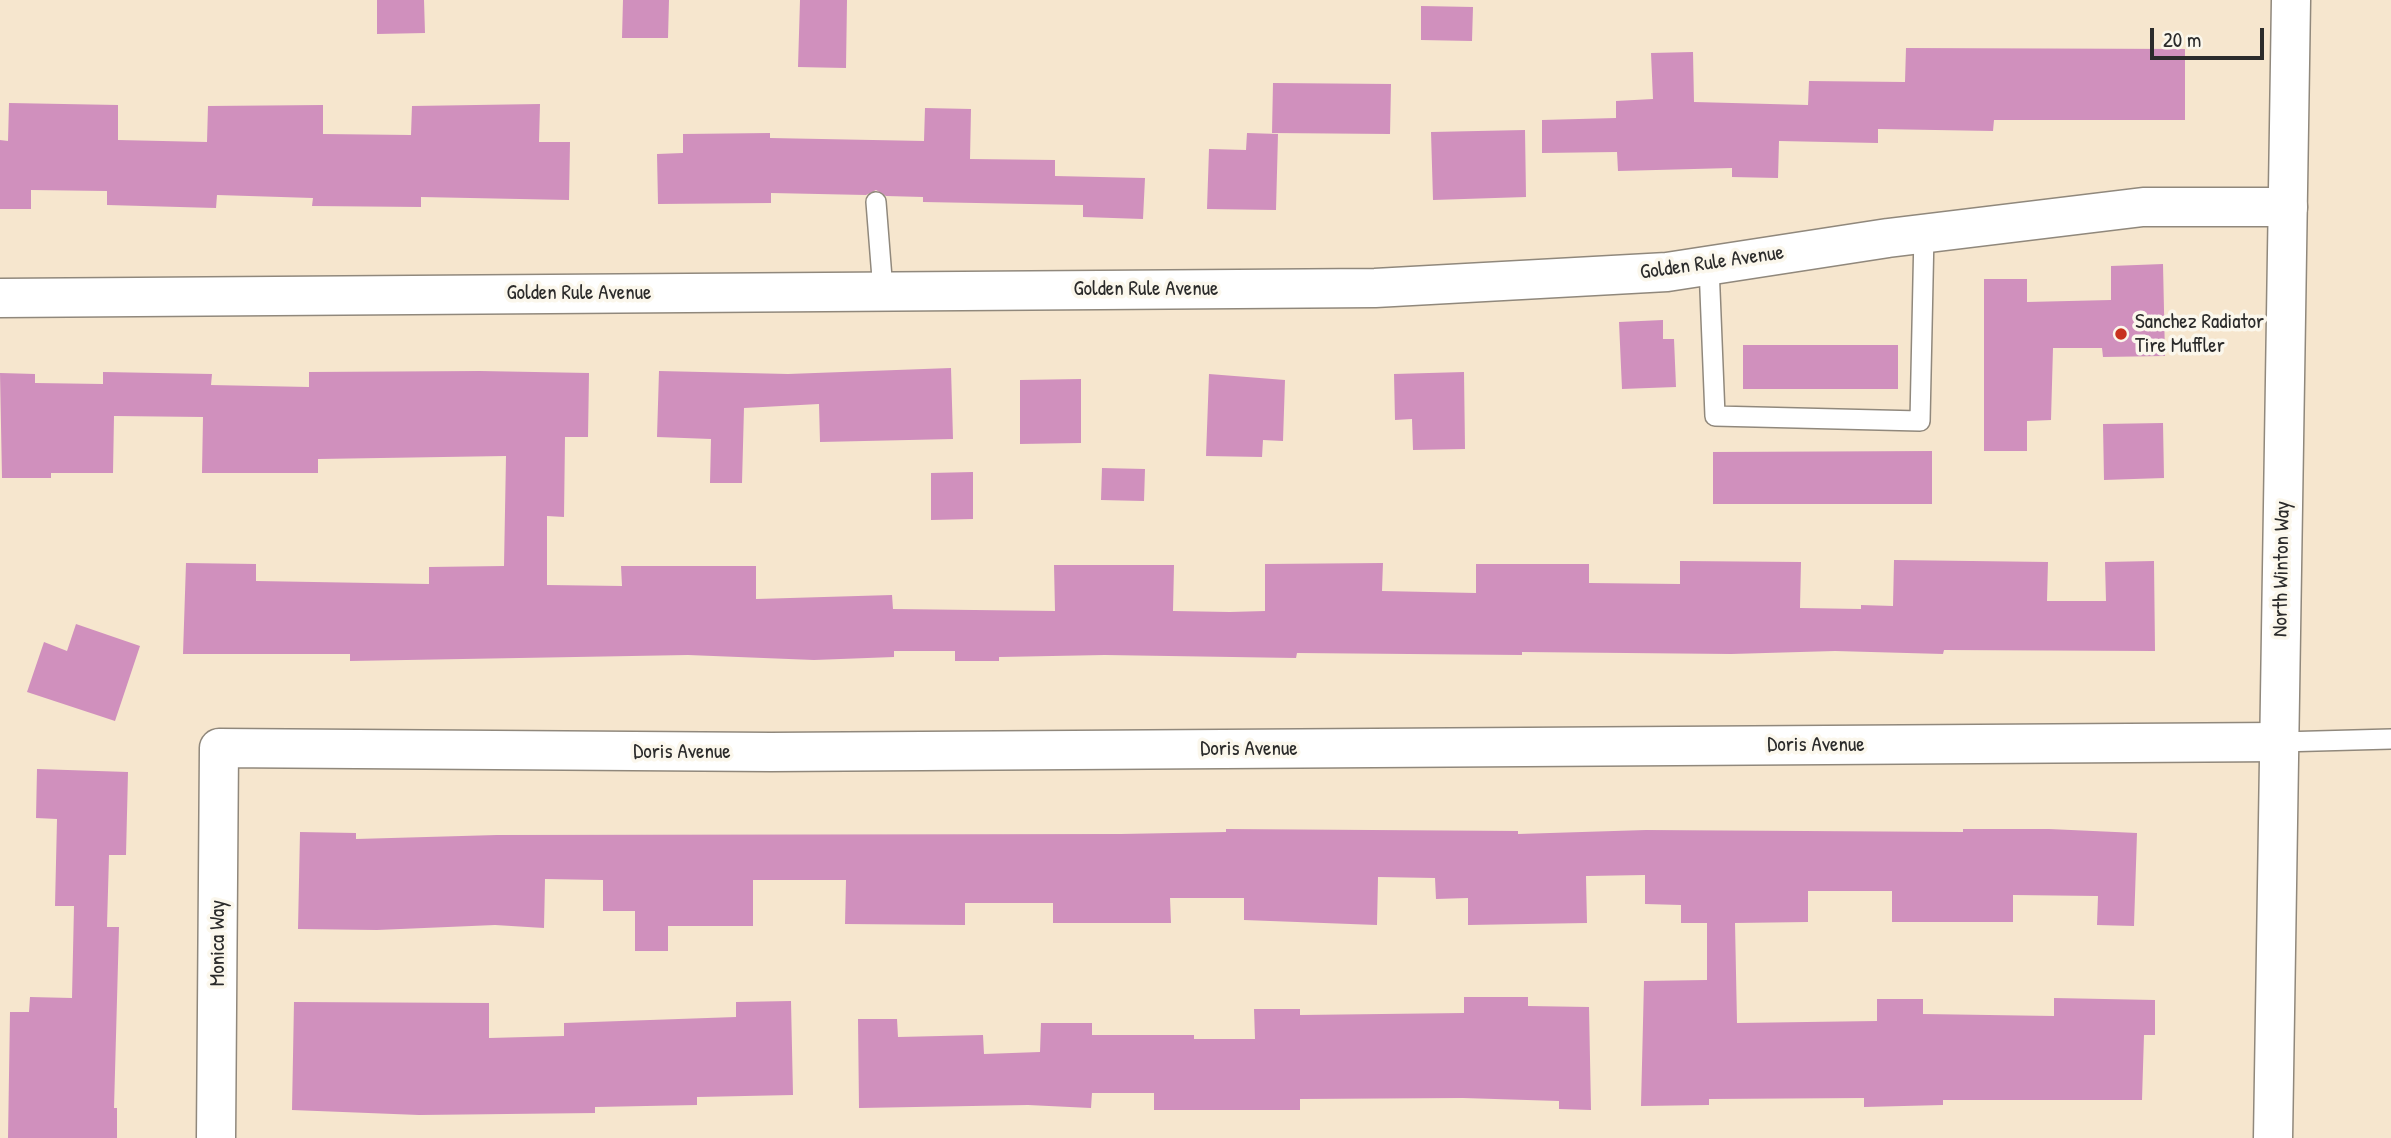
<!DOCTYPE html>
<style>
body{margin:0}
#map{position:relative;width:2391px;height:1138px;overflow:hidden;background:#f6e6ce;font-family:"Patrick Hand",sans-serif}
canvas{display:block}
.scale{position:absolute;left:2150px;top:28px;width:114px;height:32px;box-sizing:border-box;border:4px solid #2b2b2b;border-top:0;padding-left:9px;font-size:21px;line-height:24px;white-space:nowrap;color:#2b2b2b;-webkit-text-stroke:5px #fbf7ec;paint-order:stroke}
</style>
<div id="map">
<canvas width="2391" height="1138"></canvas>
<div class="scale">20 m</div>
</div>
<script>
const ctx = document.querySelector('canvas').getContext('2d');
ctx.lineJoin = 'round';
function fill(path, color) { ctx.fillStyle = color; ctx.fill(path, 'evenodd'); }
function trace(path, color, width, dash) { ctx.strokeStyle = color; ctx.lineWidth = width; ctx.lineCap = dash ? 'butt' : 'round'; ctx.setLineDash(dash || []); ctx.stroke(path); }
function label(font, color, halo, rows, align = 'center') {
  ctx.font = font + ' "Patrick Hand",sans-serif'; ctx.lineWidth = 7; ctx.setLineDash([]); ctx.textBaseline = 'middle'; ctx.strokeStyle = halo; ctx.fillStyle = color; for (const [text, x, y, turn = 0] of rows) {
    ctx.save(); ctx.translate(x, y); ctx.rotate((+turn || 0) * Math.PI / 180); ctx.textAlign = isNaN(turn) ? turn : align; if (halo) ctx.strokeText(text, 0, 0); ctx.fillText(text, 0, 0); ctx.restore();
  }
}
const building = new Path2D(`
 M 377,0 L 424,0 L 425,33 L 377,34 Z
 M 623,0 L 669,0 L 668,38 L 622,38 Z
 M 800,0 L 847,0 L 846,68 L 798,67 Z
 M 1421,6 L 1473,7 L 1472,41 L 1421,40 Z
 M 1906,48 L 2185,49 L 2185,120 L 1994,120 L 1993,131 L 1878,129 L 1878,143 L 1779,141 L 1778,178 L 1732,177 L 1732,168 L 1618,171 L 1617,152 L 1542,153 L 1542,120 L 1616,118 L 1616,101 L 1653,99 L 1651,53 L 1693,52 L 1694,102 L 1808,105 L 1809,81 L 1905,82 Z
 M 1273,83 L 1391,84 L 1390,134 L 1272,133 Z
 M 9,103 L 118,105 L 118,140 L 207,142 L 208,106 L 323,105 L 323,134 L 411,135 L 412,106 L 540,104 L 539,142 L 570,142 L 569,200 L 421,197 L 421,207 L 312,206 L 313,198 L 217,195 L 216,208 L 107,205 L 107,191 L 31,190 L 31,209 L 0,209 L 0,140 L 8,141 Z
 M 925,108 L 971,109 L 970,159 L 1055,160 L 1055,176 L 1145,178 L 1143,219 L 1083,217 L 1083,205 L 923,202 L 923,197 L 886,196 L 876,190 L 866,195 L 771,193 L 771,203 L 658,204 L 657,154 L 683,153 L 683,134 L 770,133 L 770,138 L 924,141 Z
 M 1525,130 L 1526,197 L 1433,200 L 1431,132 Z
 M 1247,133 L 1278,134 L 1276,210 L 1207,209 L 1209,149 L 1246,150 Z
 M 2163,264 L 2165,356 L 2103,357 L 2102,348 L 2053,348 L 2051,420 L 2027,421 L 2027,451 L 1984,451 L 1984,279 L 2027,279 L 2027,302 L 2111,300 L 2111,266 Z
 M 1663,320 L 1663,339 L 1674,339 L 1676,387 L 1622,389 L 1619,322 Z
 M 1743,345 L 1898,345 L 1898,389 L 1743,389 Z
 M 951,368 L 953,439 L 820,442 L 819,404 L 744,408 L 742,483 L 710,483 L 711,439 L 657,437 L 659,371 L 788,374 Z
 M 480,371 L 589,373 L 588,437 L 565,437 L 564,517 L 547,516 L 547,585 L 622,586 L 621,566 L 756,566 L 756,599 L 892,595 L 893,609 L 1055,611 L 1054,565 L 1174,565 L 1173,611 L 1230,612 L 1265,611 L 1265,564 L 1383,563 L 1382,591 L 1476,593 L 1476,564 L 1589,564 L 1589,583 L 1680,584 L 1680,561 L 1801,562 L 1800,608 L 1861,609 L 1861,605 L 1893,606 L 1894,560 L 2048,562 L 2047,601 L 2106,601 L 2105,562 L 2154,561 L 2155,651 L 1944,650 L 1943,654 L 1835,651 L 1731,654 L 1522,652 L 1522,655 L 1297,653 L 1296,658 L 1105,655 L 999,657 L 999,661 L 955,661 L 955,651 L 894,651 L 894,657 L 814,660 L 688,655 L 350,661 L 350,654 L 183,654 L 186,563 L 256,564 L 256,581 L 429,584 L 429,567 L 504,566 L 506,456 L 318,459 L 318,473 L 202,473 L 203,417 L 114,416 L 113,473 L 51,473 L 51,478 L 2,478 L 0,373 L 35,374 L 35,383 L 103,384 L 103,372 L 212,374 L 211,385 L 309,387 L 309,372 Z
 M 1464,372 L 1465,449 L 1413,450 L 1412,419 L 1395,420 L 1394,374 Z
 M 1209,374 L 1285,380 L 1283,441 L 1263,440 L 1262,457 L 1206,456 Z
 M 1081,379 L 1081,443 L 1020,444 L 1020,380 Z
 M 2163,423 L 2164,478 L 2104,480 L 2103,424 Z
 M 1932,451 L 1932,504 L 1713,504 L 1713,452 Z
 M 1102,468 L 1145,469 L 1144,501 L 1101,500 Z
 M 973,472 L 973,519 L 931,520 L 931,473 Z
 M 76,624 L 140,646 L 115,721 L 27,692 L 44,642 L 67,651 Z
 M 37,769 L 128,772 L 126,855 L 109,855 L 107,927 L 119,927 L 114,1108 L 117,1108 L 117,1138 L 8,1138 L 10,1012 L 29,1012 L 30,997 L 72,998 L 74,906 L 55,906 L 57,819 L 36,818 Z
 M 1226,829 L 1518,831 L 1518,834 L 1646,830 L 1963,832 L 1963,829 L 2049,829 L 2137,833 L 2134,926 L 2097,925 L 2098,896 L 2013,895 L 2013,922 L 1892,922 L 1892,891 L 1808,891 L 1808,922 L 1735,923 L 1737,1023 L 1877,1021 L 1877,999 L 1923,999 L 1923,1014 L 2054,1016 L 2054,998 L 2155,1000 L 2155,1035 L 2144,1035 L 2142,1100 L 1943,1100 L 1943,1105 L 1864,1107 L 1864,1098 L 1709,1099 L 1709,1105 L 1641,1106 L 1644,981 L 1707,980 L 1707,923 L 1681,923 L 1681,905 L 1645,904 L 1645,875 L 1586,876 L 1587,923 L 1468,925 L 1468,898 L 1436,899 L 1435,878 L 1378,877 L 1377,925 L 1244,920 L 1244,898 L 1170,898 L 1171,923 L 1053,923 L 1053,903 L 965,903 L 965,925 L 845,924 L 846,880 L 753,880 L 753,926 L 668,926 L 668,951 L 635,951 L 635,911 L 603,911 L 603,880 L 545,879 L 544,928 L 495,925 L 377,930 L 298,929 L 300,832 L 356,833 L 356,839 L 497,835 L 1121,834 L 1226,832 Z
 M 1464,997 L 1528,997 L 1528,1006 L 1589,1007 L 1591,1110 L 1559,1109 L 1559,1101 L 1463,1098 L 1300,1099 L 1300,1110 L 1154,1110 L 1154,1093 L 1092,1093 L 1091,1108 L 1028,1105 L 859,1108 L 858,1019 L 897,1019 L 898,1037 L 983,1035 L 984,1054 L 1040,1052 L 1041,1023 L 1092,1023 L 1092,1035 L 1194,1035 L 1194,1039 L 1255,1039 L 1254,1009 L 1300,1009 L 1300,1015 L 1464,1013 Z
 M 791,1001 L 793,1095 L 697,1097 L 697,1105 L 595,1107 L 595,1113 L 419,1115 L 292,1110 L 294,1002 L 489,1003 L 489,1038 L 564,1036 L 564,1023 L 736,1017 L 736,1002 Z`);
const lane = new Path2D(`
 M 876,202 L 883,291
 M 1709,266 L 1715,416 L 1920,421 L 1924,233
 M 2280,742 L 2391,739`);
const street = new Path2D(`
 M 0,298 L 1375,288 L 1667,272 L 1888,238 L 2143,207 L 2288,207
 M 216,1138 L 219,748 L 771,752 L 2280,742`);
const secondary = new Path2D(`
 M 2273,1138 L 2291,0`);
const markers = [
 [2121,334,7,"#c8321e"]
];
const streetNames = [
 ["Golden Rule Avenue",1712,263,-8],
 ["Golden Rule Avenue",1146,289],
 ["Golden Rule Avenue",579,293],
 ["North Winton Way",2282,569,-89],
 ["Doris Avenue",1816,745],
 ["Doris Avenue",1249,749],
 ["Doris Avenue",682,752],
 ["Monica Way",218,943,-90]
];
const poiNames = [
 ["Sanchez Radiator",2135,322],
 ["Tire Muffler",2135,346]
];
fill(building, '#d090bd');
trace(lane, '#90887c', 22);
trace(street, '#90887c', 41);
trace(secondary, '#90887c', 41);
trace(lane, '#fff', 19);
trace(street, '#fff', 38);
trace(secondary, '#fff', 38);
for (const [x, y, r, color] of markers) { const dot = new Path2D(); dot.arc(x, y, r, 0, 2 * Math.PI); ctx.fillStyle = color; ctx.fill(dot); trace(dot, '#fbf7ec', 2.5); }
label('21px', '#2b2b2b', '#fbf7ec', streetNames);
label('21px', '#2b2b2b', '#fbf7ec', poiNames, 'left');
</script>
